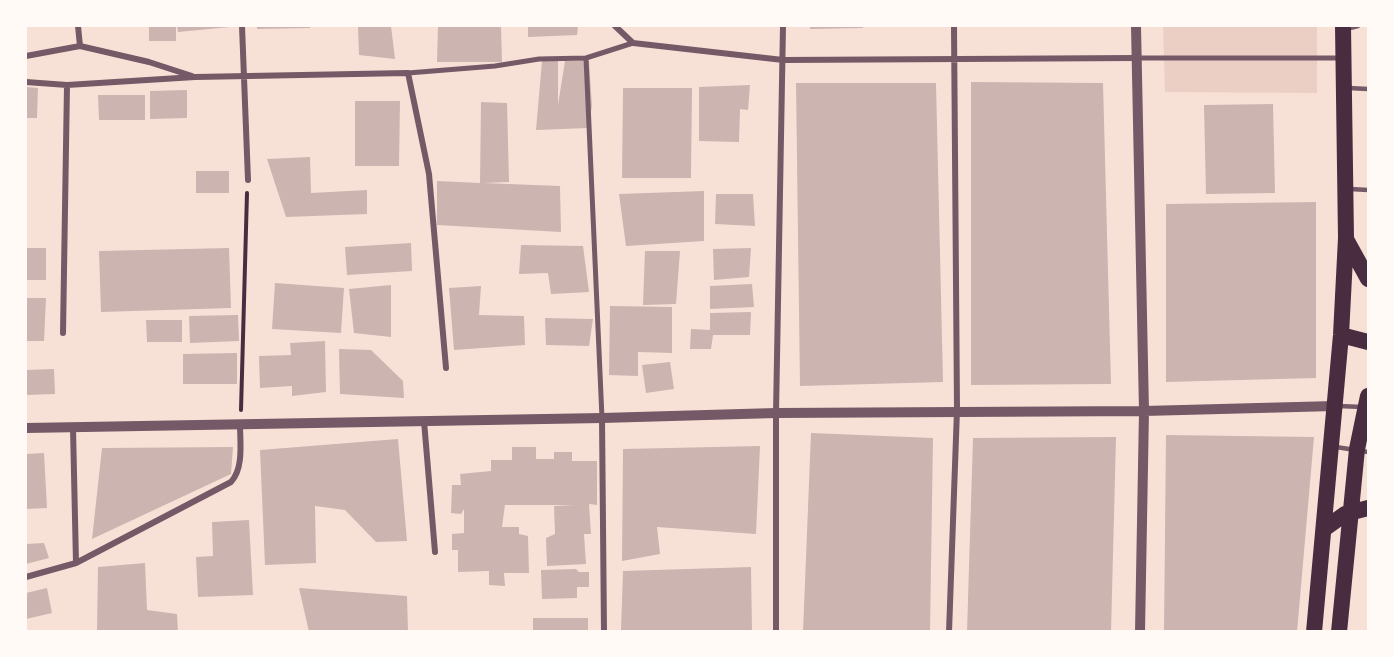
<!DOCTYPE html>
<style>
body{margin:0}
#map{position:relative;width:1394px;height:657px;overflow:hidden;background:#f7e1d7;font-family:Poppins,sans-serif}
canvas{display:block}
.frame{position:absolute;inset:0;border:27px solid #fffaf5;pointer-events:none}
</style>
<div id="map">
<canvas width="1394" height="657"></canvas>
<div class="frame"></div>
</div>
<script>
const ctx = document.querySelector('canvas').getContext('2d');
ctx.lineJoin = 'round';
function fill(path, color) { ctx.fillStyle = color; ctx.fill(path, 'evenodd'); }
function trace(path, color, width, dash) { ctx.strokeStyle = color; ctx.lineWidth = width; ctx.lineCap = dash ? 'butt' : 'round'; ctx.setLineDash(dash || []); ctx.stroke(path); }
const green = new Path2D(`
 M 1163,26 L 1317,26 L 1317,93 L 1165,92 Z`);
const building = new Path2D(`
 M 149,26 L 176,26 L 176,41 L 149,41 Z
 M 177,26 L 229,26 L 230,27 L 178,32 Z
 M 257,26 L 310,26 L 310,28 L 257,29 Z
 M 358,26 L 391,26 L 395,59 L 359,55 Z
 M 438,26 L 501,26 L 502,62 L 437,62 Z
 M 528,26 L 578,26 L 577,35 L 528,37 Z
 M 810,26 L 863,26 L 863,28 L 810,29 Z
 M 542,61 L 558,61 L 558,105 L 565,61 L 589,61 L 592,106 L 588,128 L 536,130 Z
 M 971,82 L 1103,83 L 1111,384 L 971,385 Z
 M 796,83 L 936,83 L 943,382 L 800,386 Z
 M 750,85 L 748,110 L 740,109 L 739,142 L 699,141 L 699,87 Z
 M 26,87 L 38,88 L 37,118 L 26,118 Z
 M 623,88 L 692,88 L 691,178 L 622,178 Z
 M 187,90 L 187,118 L 150,119 L 150,91 Z
 M 98,95 L 145,95 L 145,120 L 99,120 Z
 M 355,101 L 400,101 L 399,166 L 355,166 Z
 M 481,102 L 507,103 L 509,182 L 483,183 L 560,186 L 561,232 L 437,225 L 437,181 L 480,183 Z
 M 1273,104 L 1275,193 L 1206,194 L 1204,105 Z
 M 310,157 L 311,193 L 367,190 L 367,214 L 286,217 L 267,159 Z
 M 196,171 L 229,171 L 229,193 L 196,193 Z
 M 704,191 L 704,241 L 626,246 L 619,194 Z
 M 716,194 L 753,194 L 755,226 L 715,224 Z
 M 1316,202 L 1316,378 L 1166,382 L 1166,204 Z
 M 411,243 L 412,271 L 347,275 L 345,247 Z
 M 521,245 L 583,246 L 589,292 L 551,294 L 548,273 L 519,274 Z
 M 26,248 L 46,248 L 46,280 L 26,280 Z
 M 229,248 L 231,308 L 101,312 L 99,251 Z
 M 751,248 L 749,277 L 714,280 L 713,249 Z
 M 645,251 L 680,251 L 676,304 L 643,305 Z
 M 275,283 L 344,288 L 341,333 L 272,329 Z
 M 752,284 L 754,307 L 710,309 L 710,286 Z
 M 391,285 L 391,337 L 354,333 L 349,289 Z
 M 481,286 L 479,315 L 524,316 L 525,345 L 454,350 L 449,288 Z
 M 26,298 L 46,298 L 44,341 L 26,341 Z
 M 610,306 L 672,307 L 672,353 L 638,352 L 638,376 L 609,375 Z
 M 751,312 L 750,335 L 713,335 L 711,349 L 690,349 L 691,329 L 710,330 L 710,313 Z
 M 238,315 L 239,341 L 190,343 L 189,316 Z
 M 545,318 L 593,319 L 589,346 L 546,345 Z
 M 146,320 L 182,320 L 182,342 L 147,342 Z
 M 325,341 L 326,392 L 292,396 L 292,386 L 260,388 L 259,356 L 291,355 L 290,343 Z
 M 339,349 L 371,350 L 403,381 L 404,398 L 340,394 Z
 M 237,353 L 237,384 L 183,384 L 183,354 Z
 M 670,362 L 674,389 L 646,393 L 642,365 Z
 M 54,369 L 55,394 L 26,395 L 26,370 Z
 M 811,433 L 933,438 L 930,632 L 803,632 Z
 M 1166,435 L 1314,437 L 1297,632 L 1164,632 Z
 M 1116,437 L 1111,632 L 967,632 L 973,438 Z
 M 398,439 L 407,541 L 376,542 L 345,510 L 315,506 L 316,563 L 265,565 L 260,450 Z
 M 760,446 L 756,534 L 657,527 L 660,554 L 622,561 L 623,449 Z
 M 233,447 L 231,474 L 92,539 L 102,448 Z
 M 512,447 L 536,447 L 536,459 L 554,459 L 554,452 L 572,452 L 572,461 L 597,461 L 597,505 L 589,504 L 591,534 L 584,534 L 586,564 L 547,566 L 546,538 L 555,534 L 554,506 L 575,505 L 505,505 L 502,527 L 519,527 L 519,534 L 528,536 L 529,573 L 504,573 L 505,586 L 489,585 L 489,571 L 458,572 L 458,550 L 452,550 L 452,534 L 464,533 L 464,509 L 461,514 L 451,513 L 452,485 L 461,485 L 460,474 L 491,471 L 491,460 L 512,460 Z
 M 44,453 L 47,508 L 26,509 L 26,454 Z
 M 249,520 L 253,595 L 198,597 L 196,557 L 213,556 L 212,522 Z
 M 44,543 L 49,558 L 26,564 L 26,544 Z
 M 145,563 L 147,610 L 177,614 L 178,632 L 97,632 L 98,567 Z
 M 751,567 L 752,632 L 621,630 L 623,571 Z
 M 576,569 L 579,572 L 589,572 L 589,587 L 577,587 L 577,598 L 542,599 L 541,570 Z
 M 47,588 L 52,613 L 26,619 L 26,593 Z
 M 299,588 L 407,596 L 408,632 L 309,632 Z
 M 533,618 L 588,618 L 588,632 L 533,632 Z`);
const path = new Path2D(`
 M 241,410 L 247,193`);
const service = new Path2D(`
 M 1346,29 L 1358,26
 M 1348,88 L 1368,89
 M 1350,189 L 1368,190
 M 1338,406 L 1363,407
 M 1336,447 L 1368,452`);
const pedestrian = new Path2D(`
 M 586,58 L 602,418
 M 1137,58 L 1341,58
 M 408,73 L 495,66 L 539,59 L 586,58 L 633,43`);
const minor = new Path2D(`
 M 78,26 L 80,46
 M 242,26 L 248,180
 M 615,26 L 633,43 L 783,60 L 1136,58
 M 26,56 L 80,46 L 149,62 L 192,76
 M 26,82 L 67,85 L 195,77 L 408,73 L 429,174 L 446,368
 M 63,333 L 67,85
 M 602,418 L 604,632
 M 424,421 L 435,552
 M 73,428 L 76,563
 M 26,577 L 76,563 L 231,482 C 244,468 240,442 240,424
 M 776,632 L 776,413 L 783,26
 M 949,632 L 957,410 L 954,26`);
const tertiary = new Path2D(`
 M 1136,26 L 1144,411 L 1140,632
 M 26,428 L 602,418 L 776,413 L 1144,411 L 1335,406`);
const trunk = new Path2D(`
 M 1346,239 L 1368,279
 M 1341,335 L 1368,342
 M 1324,529 L 1345,514 L 1368,508
 M 1314,632 L 1341,335 L 1346,238 L 1343,26
 M 1339,632 L 1357,449 L 1368,396`);
fill(green, '#ebcfc5');
fill(building, '#ccb4b1');
trace(path, '#4a2c40', 4);
trace(service, '#755966', 4.5);
trace(pedestrian, '#755966', 5);
trace(minor, '#755966', 6);
trace(tertiary, '#755966', 10);
trace(trunk, '#4a2c40', 16);
</script>
